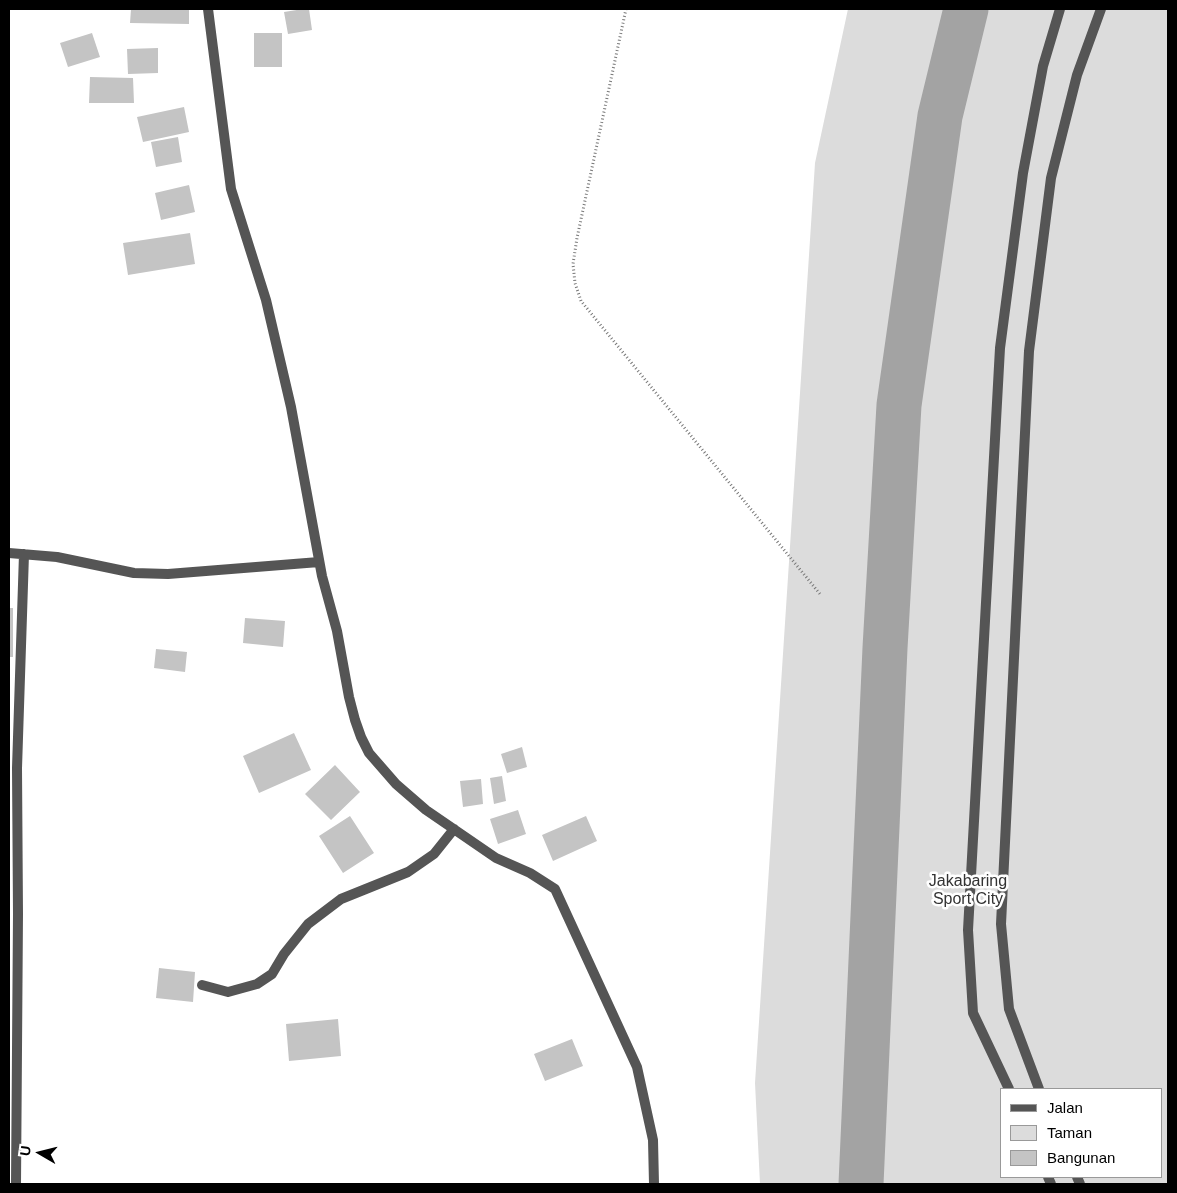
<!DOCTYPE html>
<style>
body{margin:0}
#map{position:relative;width:1177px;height:1193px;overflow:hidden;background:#fff;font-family:Helvetica,sans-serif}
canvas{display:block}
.frame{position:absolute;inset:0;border:10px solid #000;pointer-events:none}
.legend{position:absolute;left:1000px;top:1088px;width:162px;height:90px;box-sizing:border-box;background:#fff;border:1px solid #999;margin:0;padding:6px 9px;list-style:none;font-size:15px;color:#000}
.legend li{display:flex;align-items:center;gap:10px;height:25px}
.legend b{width:25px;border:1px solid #999}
.north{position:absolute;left:15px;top:1128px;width:50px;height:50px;-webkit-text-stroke:4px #fff;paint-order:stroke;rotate:278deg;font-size:14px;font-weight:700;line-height:20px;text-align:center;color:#000}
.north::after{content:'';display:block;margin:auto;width:18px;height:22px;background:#000;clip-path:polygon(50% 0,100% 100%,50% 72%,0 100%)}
</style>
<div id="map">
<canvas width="1177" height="1193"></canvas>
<div class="frame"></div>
<ul class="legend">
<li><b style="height:6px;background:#555"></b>Jalan</li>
<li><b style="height:14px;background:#dcdcdc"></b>Taman</li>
<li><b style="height:14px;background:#c4c4c4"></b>Bangunan</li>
</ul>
<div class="north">U</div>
</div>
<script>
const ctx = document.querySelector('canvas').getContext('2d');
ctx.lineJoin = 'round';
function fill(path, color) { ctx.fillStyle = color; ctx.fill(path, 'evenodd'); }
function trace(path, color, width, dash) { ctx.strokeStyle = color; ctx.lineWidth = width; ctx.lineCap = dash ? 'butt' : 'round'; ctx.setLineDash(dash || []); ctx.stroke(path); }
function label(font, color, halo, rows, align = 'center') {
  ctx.font = font + ' Helvetica,sans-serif'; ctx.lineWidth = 5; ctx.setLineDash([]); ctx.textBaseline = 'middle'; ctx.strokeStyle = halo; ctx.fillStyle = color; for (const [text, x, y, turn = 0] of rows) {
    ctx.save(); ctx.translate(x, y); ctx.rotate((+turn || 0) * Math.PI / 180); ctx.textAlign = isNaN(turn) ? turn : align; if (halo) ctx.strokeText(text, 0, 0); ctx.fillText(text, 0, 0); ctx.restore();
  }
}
const green = new Path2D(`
 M 848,9 L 1168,9 L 1168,1184 L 760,1184 L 755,1083 L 815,163 ZM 1001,1089 L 1161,1089 L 1161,1177 L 1001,1177 Z`);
const river = new Path2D(`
 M 861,1184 L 885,648 L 899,405 L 940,116 L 966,9`);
const building = new Path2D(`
 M 131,9 L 189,9 L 189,24 L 130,23 Z
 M 303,9 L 309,9 L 312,30 L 288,34 L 284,12 Z
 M 92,33 L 100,57 L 68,67 L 60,43 Z
 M 254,33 L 282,33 L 282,67 L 254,67 Z
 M 158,48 L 158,73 L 128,74 L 127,49 Z
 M 90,77 L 133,78 L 134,103 L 89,103 Z
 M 184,107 L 189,132 L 143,142 L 137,117 Z
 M 178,137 L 182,162 L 156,167 L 151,142 Z
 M 189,185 L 195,212 L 161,220 L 155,193 Z
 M 190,233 L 195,264 L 128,275 L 123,243 Z
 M 9,608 L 13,608 L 13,657 L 9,657 Z
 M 245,618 L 285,621 L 283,647 L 243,643 Z
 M 156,649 L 187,652 L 185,672 L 154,668 Z
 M 294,733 L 311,770 L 259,793 L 243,756 Z
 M 522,747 L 527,767 L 507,773 L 501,754 Z
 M 335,765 L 360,792 L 331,820 L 305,794 Z
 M 502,776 L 506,801 L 494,804 L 490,778 Z
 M 481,779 L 483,804 L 463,807 L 460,781 Z
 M 518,810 L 526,834 L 498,844 L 490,819 Z
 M 350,816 L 374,853 L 343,873 L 319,836 Z
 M 586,816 L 597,841 L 553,861 L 542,835 Z
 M 159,968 L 195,972 L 193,1002 L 156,998 Z
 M 338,1019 L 341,1056 L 289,1061 L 286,1024 Z
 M 572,1039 L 583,1066 L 545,1081 L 534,1054 Z`);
const path = new Path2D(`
 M 626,9 L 577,238 L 573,264 L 575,283 L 581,301 L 820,594`);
const lane = new Path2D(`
 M 1009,1089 L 973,1013 L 968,930 L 1000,348 L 1023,173 L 1043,66 L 1060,9
 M 1039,1089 L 1009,1009 L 1001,924 L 1029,351 L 1051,178 L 1077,75 L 1101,9
 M 1048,1177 L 1051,1184
 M 1077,1177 L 1080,1184`);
const street = new Path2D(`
 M 208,9 L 231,189 L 266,300 L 291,407 L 322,576 L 337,631 L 349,697 L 355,720 L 361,737 L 369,753 L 396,784 L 426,810 L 496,858 L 530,873 L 555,889 L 637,1067 L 653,1140 L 654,1184
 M 9,553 L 57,557 L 134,573 L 168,574 L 319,562
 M 202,985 L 228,992 L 257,984 L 272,974 L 284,954 L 308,924 L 341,899 L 408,872 L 434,854 L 454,829
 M 16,1184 L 18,914 L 17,768 L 24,554`);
const parkNames = [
 ["Jakabaring",968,882],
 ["Sport City",968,900]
];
fill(green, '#dcdcdc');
trace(river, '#a3a3a3', 45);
fill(building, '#c4c4c4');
trace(path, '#777', 3, [1, 2.5]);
trace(lane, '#555', 10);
trace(street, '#555', 10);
label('16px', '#333', '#fff', parkNames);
</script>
